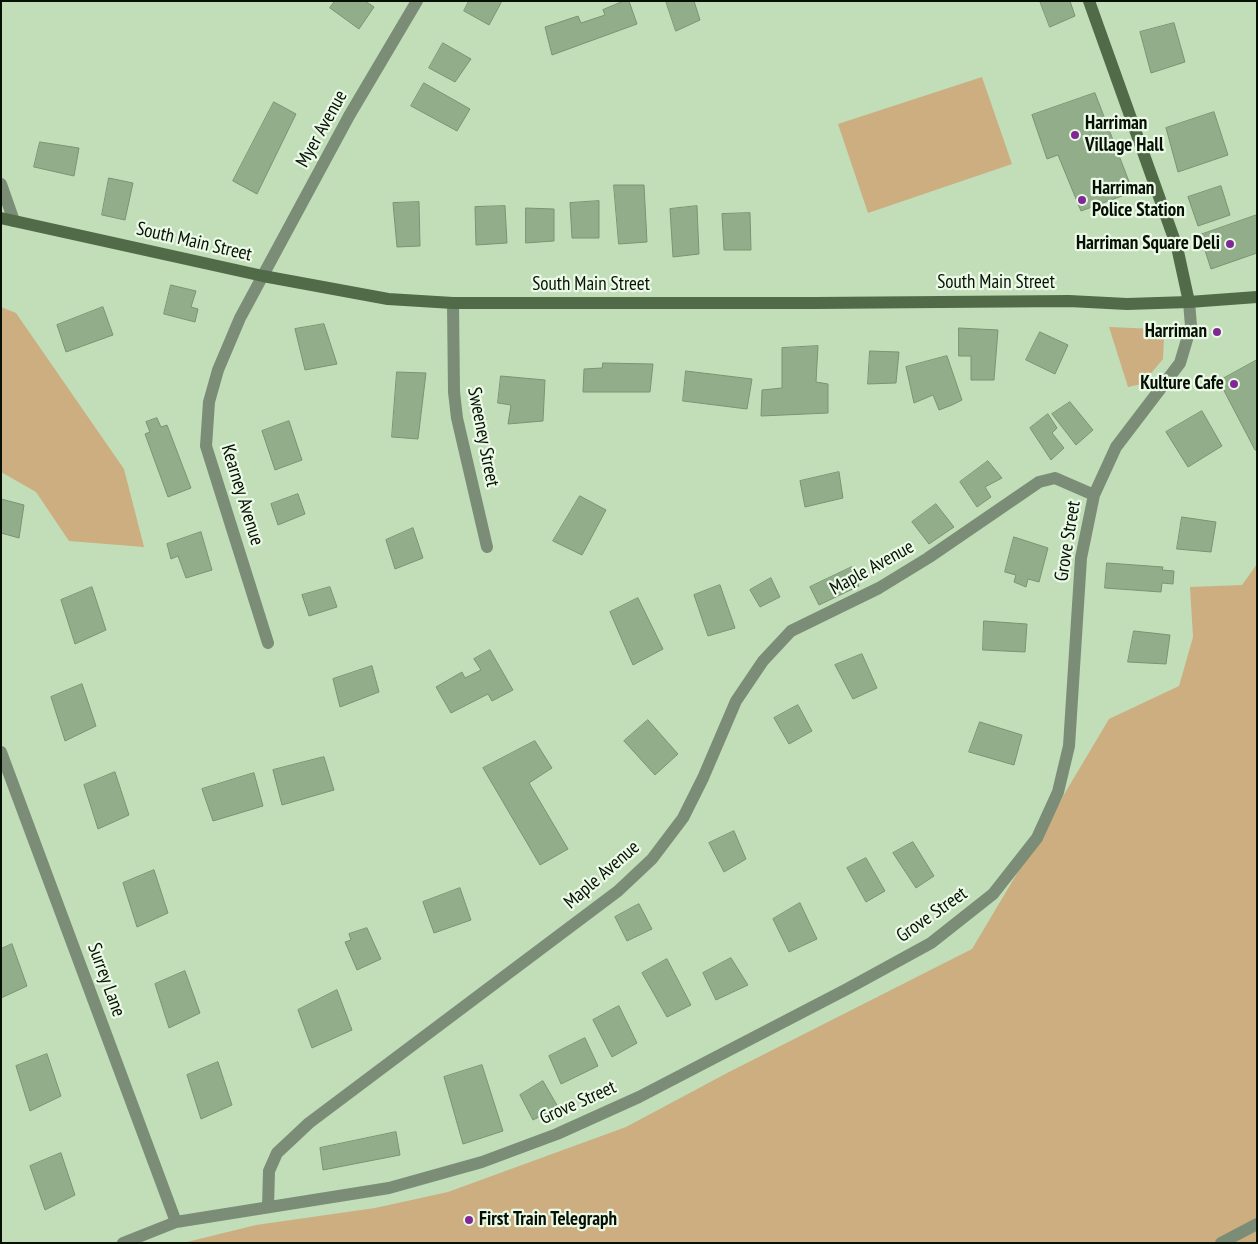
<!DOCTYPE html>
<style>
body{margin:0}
#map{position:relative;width:1258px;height:1244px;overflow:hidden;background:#c1deb9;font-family:"PT Sans Narrow",sans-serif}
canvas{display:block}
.frame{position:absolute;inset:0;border:2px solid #071004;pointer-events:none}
</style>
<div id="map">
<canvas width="1258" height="1244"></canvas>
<div class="frame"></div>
</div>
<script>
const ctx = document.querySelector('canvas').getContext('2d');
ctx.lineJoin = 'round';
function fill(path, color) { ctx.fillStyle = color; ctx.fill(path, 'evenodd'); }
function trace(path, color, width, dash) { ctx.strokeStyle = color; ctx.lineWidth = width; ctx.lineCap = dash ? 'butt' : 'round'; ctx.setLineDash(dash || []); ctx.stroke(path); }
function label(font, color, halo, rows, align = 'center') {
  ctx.font = font + ' "PT Sans Narrow",sans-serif'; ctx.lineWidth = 4.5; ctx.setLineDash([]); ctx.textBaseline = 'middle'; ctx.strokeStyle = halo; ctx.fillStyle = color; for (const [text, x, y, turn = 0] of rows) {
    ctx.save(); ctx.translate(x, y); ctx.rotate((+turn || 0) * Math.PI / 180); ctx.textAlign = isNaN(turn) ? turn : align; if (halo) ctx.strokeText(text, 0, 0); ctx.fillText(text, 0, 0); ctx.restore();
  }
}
const green = new Path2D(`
 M 982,77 L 1012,164 L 868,213 L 838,124 Z
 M 1,307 L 16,313 L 124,469 L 144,547 L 69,541 L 36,492 L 1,472 Z
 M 1109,327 L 1156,329 L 1164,338 L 1163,359 L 1142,384 L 1128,387 Z
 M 1257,564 L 1257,1243 L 183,1243 L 256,1225 L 375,1208 L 448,1192 L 626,1127 L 729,1072 L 972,949 L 1109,719 L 1179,686 L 1193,637 L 1190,587 L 1242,585 Z`);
const building = new Path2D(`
 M 335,1 L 365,1 L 374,7 L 359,29 L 330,8 Z
 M 469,1 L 502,1 L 489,25 L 464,11 Z
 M 624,1 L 629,1 L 637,24 L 552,55 L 545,27 L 578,16 L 581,23 L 605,15 L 603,10 Z
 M 666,1 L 694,1 L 700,20 L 676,31 Z
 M 1040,1 L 1070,1 L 1075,16 L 1050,27 Z
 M 1174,23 L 1185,62 L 1151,73 L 1140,32 Z
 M 443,43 L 471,59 L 455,82 L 429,68 Z
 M 424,83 L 470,109 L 457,131 L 411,106 Z
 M 1095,93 L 1133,192 L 1081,211 L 1058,155 L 1047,159 L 1032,115 Z
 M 274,102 L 296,114 L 257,194 L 233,181 Z
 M 1214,112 L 1228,155 L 1178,172 L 1166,128 Z
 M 40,142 L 79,148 L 74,176 L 34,167 Z
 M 109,178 L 133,183 L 125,220 L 102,215 Z
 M 614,185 L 644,185 L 647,242 L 619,244 Z
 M 1221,186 L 1230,215 L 1198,226 L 1188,197 Z
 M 599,201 L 599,238 L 572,238 L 570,203 Z
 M 419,202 L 420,246 L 397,247 L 393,203 Z
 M 505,206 L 507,243 L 476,245 L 475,207 Z
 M 697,206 L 699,254 L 673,257 L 670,209 Z
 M 526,208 L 554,209 L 554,241 L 526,243 Z
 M 750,213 L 751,250 L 724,250 L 722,214 Z
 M 1257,215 L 1257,253 L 1211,269 L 1200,235 Z
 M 171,285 L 196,291 L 191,307 L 198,309 L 195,322 L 164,314 Z
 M 103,307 L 113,335 L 66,352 L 57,325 Z
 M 324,324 L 337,364 L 305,370 L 295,329 Z
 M 959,328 L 998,330 L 994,380 L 971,380 L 971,356 L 959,356 Z
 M 1040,332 L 1068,345 L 1055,374 L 1026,360 Z
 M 818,346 L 816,382 L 828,384 L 828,413 L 761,416 L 762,390 L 782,388 L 782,348 Z
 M 870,351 L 899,352 L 896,383 L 868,384 Z
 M 947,356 L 962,400 L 952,405 L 939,410 L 933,395 L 914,403 L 906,367 Z
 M 1257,360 L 1257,450 L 1255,450 L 1219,381 Z
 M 603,363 L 653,364 L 650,392 L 583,392 L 584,369 L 602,368 Z
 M 686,371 L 752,379 L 747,409 L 683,401 Z
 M 397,372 L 426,373 L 418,439 L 392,437 Z
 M 501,376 L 545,380 L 543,421 L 508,424 L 511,405 L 498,403 Z
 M 1070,402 L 1093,430 L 1076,445 L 1052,414 Z
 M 1202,411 L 1222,446 L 1188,467 L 1166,432 Z
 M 1048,414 L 1057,428 L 1052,433 L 1064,448 L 1051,460 L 1030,428 Z
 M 157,418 L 161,427 L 167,425 L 191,488 L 168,497 L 145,434 L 150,432 L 146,422 Z
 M 289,421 L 302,460 L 275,470 L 262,431 Z
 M 988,461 L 1002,478 L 985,487 L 991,497 L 977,507 L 960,482 Z
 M 839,472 L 843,498 L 805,507 L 800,481 Z
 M 298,494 L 305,514 L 278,525 L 271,504 Z
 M 580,496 L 606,510 L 582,555 L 553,541 Z
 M 1,499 L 24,505 L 19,538 L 1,533 Z
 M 936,504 L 954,527 L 929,544 L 912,522 Z
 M 1182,517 L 1216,522 L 1211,552 L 1177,549 Z
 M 413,528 L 423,558 L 395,569 L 386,540 Z
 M 201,532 L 212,570 L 186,578 L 178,556 L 171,559 L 167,544 Z
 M 1014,537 L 1048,548 L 1039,582 L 1028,579 L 1026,587 L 1014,582 L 1016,575 L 1005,572 Z
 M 1107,563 L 1163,567 L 1162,570 L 1174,571 L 1173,584 L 1162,583 L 1161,592 L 1105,588 Z
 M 852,567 L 859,586 L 819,605 L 810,587 Z
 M 771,578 L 780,597 L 760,607 L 750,590 Z
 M 720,585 L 735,628 L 708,636 L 694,595 Z
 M 92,587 L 106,630 L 75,644 L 61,600 Z
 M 330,587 L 337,607 L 309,616 L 302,595 Z
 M 638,598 L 663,649 L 633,665 L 610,612 Z
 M 984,621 L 1027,624 L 1025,652 L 983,650 Z
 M 1134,631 L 1170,635 L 1166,664 L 1128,662 Z
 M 490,650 L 513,690 L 492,701 L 488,694 L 451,713 L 436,687 L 462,672 L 465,678 L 481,670 L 474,659 Z
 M 862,654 L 877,688 L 853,699 L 835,665 Z
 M 372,666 L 379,692 L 340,707 L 333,679 Z
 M 82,684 L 96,726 L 65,741 L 51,697 Z
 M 798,705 L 812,731 L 789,744 L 774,718 Z
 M 648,720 L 678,754 L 655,775 L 624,741 Z
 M 980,722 L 1022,735 L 1014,765 L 969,752 Z
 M 535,741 L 552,768 L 529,783 L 568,849 L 540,865 L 483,768 Z
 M 324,757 L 334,790 L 282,805 L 273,770 Z
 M 115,772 L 129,815 L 98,829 L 84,785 Z
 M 254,773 L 263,806 L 213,821 L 202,789 Z
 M 734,831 L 746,859 L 724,872 L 709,843 Z
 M 913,842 L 934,876 L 916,888 L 893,853 Z
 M 866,858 L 885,891 L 866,902 L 847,868 Z
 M 154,870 L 168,913 L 137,927 L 123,883 Z
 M 460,888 L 471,920 L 434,933 L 423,902 Z
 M 800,903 L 817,939 L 789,952 L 773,919 Z
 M 639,904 L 652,929 L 627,941 L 615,917 Z
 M 367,928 L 381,959 L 357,970 L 345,942 L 351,940 L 349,934 Z
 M 12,944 L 27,986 L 1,998 L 1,949 Z
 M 731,958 L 748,985 L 716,1000 L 703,973 Z
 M 667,959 L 691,1005 L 667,1017 L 642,973 Z
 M 185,971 L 200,1013 L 169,1028 L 155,984 Z
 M 337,990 L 352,1030 L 312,1048 L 298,1010 Z
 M 619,1006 L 637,1043 L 612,1057 L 593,1020 Z
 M 585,1038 L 598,1066 L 561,1084 L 549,1056 Z
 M 47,1054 L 61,1096 L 30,1111 L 16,1066 Z
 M 218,1062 L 232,1105 L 201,1119 L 187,1075 Z
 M 482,1065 L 503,1131 L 463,1144 L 444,1077 Z
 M 543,1081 L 558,1107 L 533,1120 L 520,1095 Z
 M 396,1132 L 400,1155 L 323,1170 L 320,1148 Z
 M 61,1153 L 75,1195 L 45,1210 L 30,1166 Z`);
const street = new Path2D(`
 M 1,184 L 14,221
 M 453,303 L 454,392 L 457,418 L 487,547
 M 268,643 L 206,446 L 209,402 L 218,370 L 240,318 L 349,116 L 417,1
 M 1,752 L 176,1222
 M 268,1207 L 269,1171 L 277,1153 L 309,1123 L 618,891 L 652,859 L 683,818 L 703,778 L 736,701 L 763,661 L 791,631 L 879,588 L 928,558 L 1039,482 L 1055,478 L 1094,495
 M 123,1243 L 176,1222 L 389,1188 L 482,1162 L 557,1134 L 639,1097 L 847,989 L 931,943 L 993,894 L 1037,838 L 1058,792 L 1069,746 L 1081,558 L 1094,495 L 1116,447 L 1180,363 L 1191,326 L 1189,302
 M 1221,1243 L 1257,1224`);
const secondary = new Path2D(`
 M 1089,1 L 1177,247 L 1189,302
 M 1,218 L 263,276 L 388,299 L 453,303 L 815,303 L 1069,301 L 1127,304 L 1189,302 L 1257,297`);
const markers = [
 [1075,135,5,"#802996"],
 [1082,200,5,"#802996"],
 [1230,244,5,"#802996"],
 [1217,332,5,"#802996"],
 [1234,384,5,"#802996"],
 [469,1220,5,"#802996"]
];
const poiNames = [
 ["Harriman",1085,124],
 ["Village Hall",1085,146],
 ["Harriman",1092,189],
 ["Police Station",1092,211],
 ["Harriman Square Deli",1220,244,"right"],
 ["Harriman",1207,332,"right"],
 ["Kulture Cafe",1224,384,"right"],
 ["First Train Telegraph",479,1220]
];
const streetNames = [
 ["Myer Avenue",322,129,-61],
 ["South Main Street",194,242,13],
 ["South Main Street",996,283],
 ["South Main Street",591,285],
 ["Sweeney Street",483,437,79],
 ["Kearney Avenue",242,495,73],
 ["Grove Street",1068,541,-81],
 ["Maple Avenue",872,568,-29],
 ["Maple Avenue",602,875,-41],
 ["Grove Street",932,915,-35],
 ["Surrey Lane",106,980,70],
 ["Grove Street",578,1103,-24]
];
fill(green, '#ccae80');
fill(building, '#91ad8a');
trace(building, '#799472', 1);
trace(street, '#7b8d76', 12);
trace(secondary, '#516b49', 12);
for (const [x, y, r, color] of markers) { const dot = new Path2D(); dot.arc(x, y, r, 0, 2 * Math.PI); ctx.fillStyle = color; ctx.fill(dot); trace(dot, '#ebfae7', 2); }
label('bold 19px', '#071004', '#ebfae7', poiNames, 'left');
label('19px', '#071004', '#ebfae7', streetNames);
</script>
